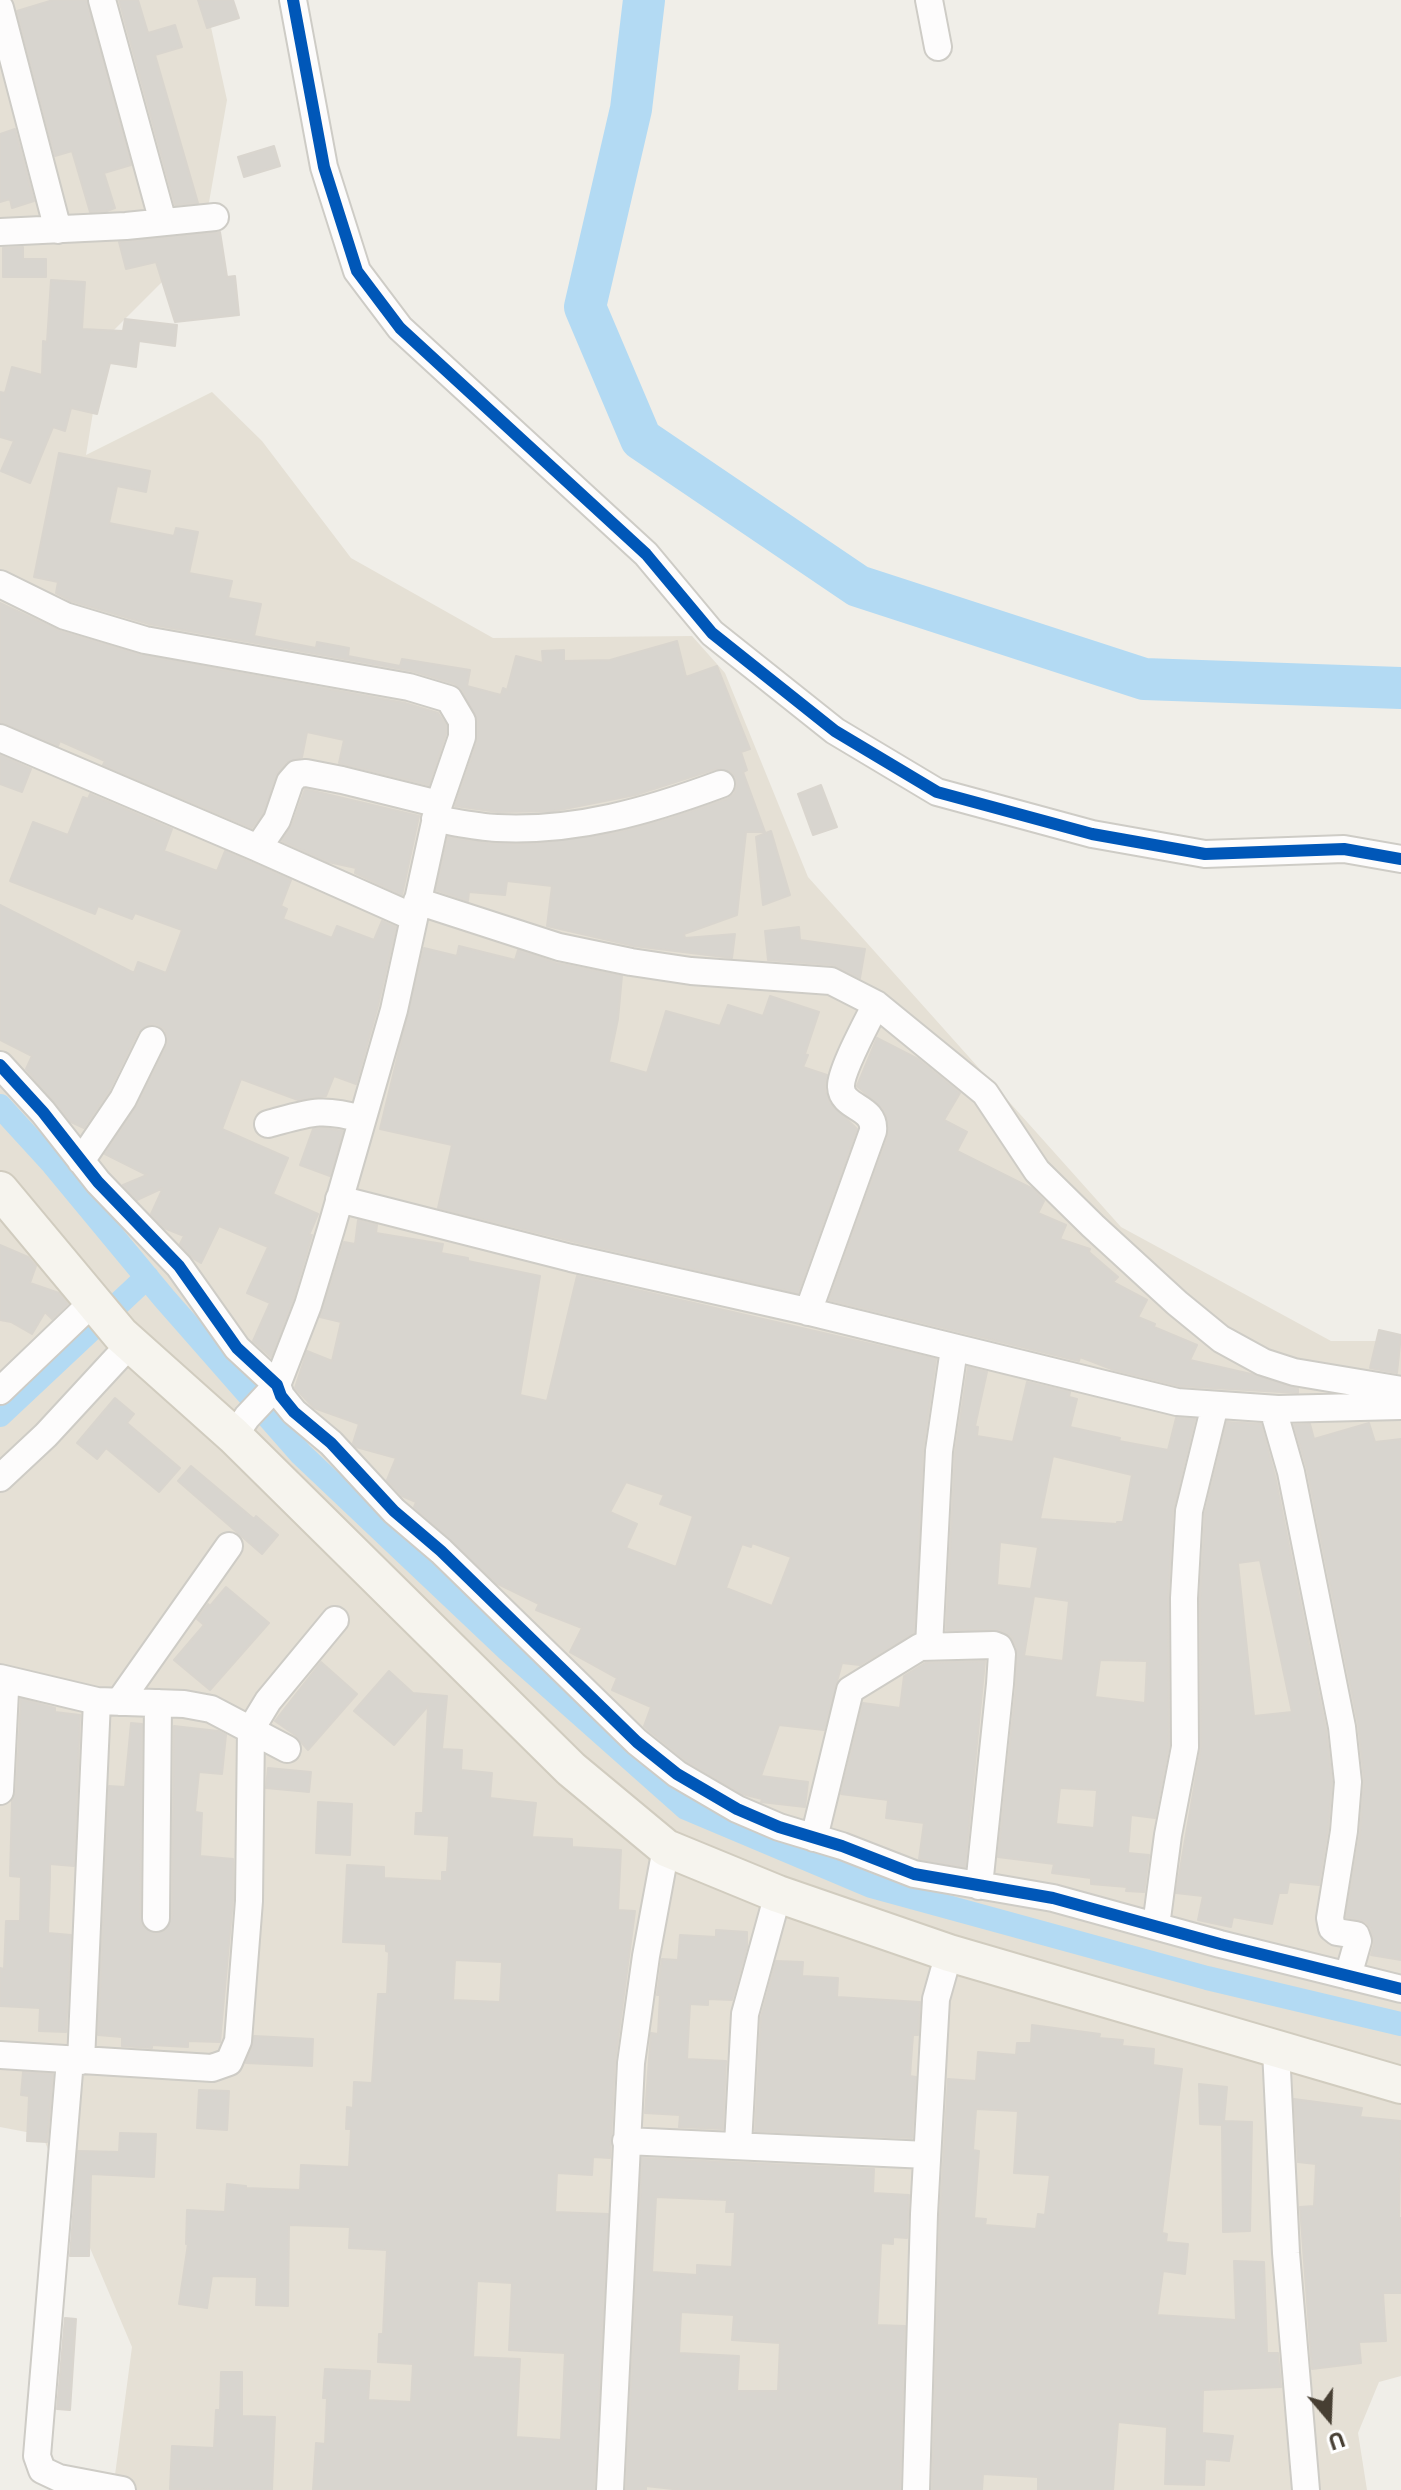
<!DOCTYPE html>
<style>
body{margin:0}
#map{position:relative;width:1401px;height:2490px;overflow:hidden;background:#f0eee8;font-family:"Public Sans",sans-serif}
canvas{display:block}
.north{position:absolute;left:1289px;top:2378px;width:80px;height:80px;-webkit-text-stroke:6px #fff;paint-order:stroke;rotate:161deg;font-size:22px;font-weight:700;line-height:32px;text-align:center;color:#473f33}
.north::after{content:'';display:block;margin:auto;width:28px;height:36px;background:#473f33;clip-path:polygon(50% 0,100% 100%,50% 72%,0 100%)}
</style>
<div id="map">
<canvas width="1401" height="2490"></canvas>
<div class="north">U</div>
</div>
<script>
const ctx = document.querySelector('canvas').getContext('2d');
ctx.lineJoin = 'round';
function fill(path, color) { ctx.fillStyle = color; ctx.fill(path, 'evenodd'); }
function trace(path, color, width, dash) { ctx.strokeStyle = color; ctx.lineWidth = width; ctx.lineCap = dash ? 'butt' : 'round'; ctx.setLineDash(dash || []); ctx.stroke(path); }
const residential = new Path2D(`
 M 0,0 L 205,0 L 227,100 L 202,242 L 105,339 L 86,455 L 212,392 L 262,441 L 351,558 L 493,638 L 692,636 L 725,673 L 808,877 L 1121,1227 L 1331,1341 L 1401,1341 L 1401,2376 L 1379,2382 L 1358,2433 L 1367,2490 L 113,2490 L 132,2347 L 42,2135 L 0,2127 Z`);
const canal = new Path2D(`
 M 0,1106 L 53,1164 L 164,1298 L 301,1454 L 508,1650 L 686,1808 L 871,1886 L 1207,1978 L 1401,2024
 M 0,1415 L 147,1277`);
const river = new Path2D(`
 M 644,0 L 631,109 L 585,307 L 641,439 L 858,586 L 1144,679 L 1401,688`);
const building = new Path2D(`
 M 53,0 L 86,0 L 131,165 L 104,173 L 115,208 L 107,211 L 90,212 L 72,151 L 55,156 L 17,11 Z
 M 119,0 L 138,0 L 148,33 L 175,25 L 182,47 L 155,55 L 198,203 L 175,205 Z
 M 198,0 L 233,0 L 239,18 L 207,28 Z
 M 15,129 L 34,201 L 12,208 L 10,199 L 0,202 L 0,134 Z
 M 274,146 L 280,166 L 244,177 L 238,157 Z
 M 220,232 L 227,277 L 235,276 L 239,315 L 175,322 L 156,262 L 126,269 L 119,242 Z
 M 23,247 L 23,259 L 46,259 L 46,277 L 3,277 L 3,248 Z
 M 51,280 L 85,282 L 82,329 L 123,331 L 125,319 L 177,325 L 175,346 L 139,341 L 136,367 L 110,363 L 97,414 L 71,408 L 65,431 L 53,427 L 30,483 L 1,471 L 14,441 L 0,437 L 0,392 L 5,393 L 12,367 L 42,375 L 43,341 L 47,342 Z
 M 59,453 L 150,471 L 146,492 L 117,486 L 109,523 L 174,536 L 176,528 L 198,532 L 189,573 L 232,581 L 228,598 L 261,604 L 254,636 L 316,648 L 317,642 L 349,648 L 348,656 L 400,666 L 402,659 L 470,670 L 467,686 L 501,695 L 503,688 L 507,690 L 516,656 L 543,663 L 542,651 L 564,650 L 564,661 L 610,660 L 677,641 L 686,677 L 717,666 L 750,749 L 741,752 L 747,770 L 743,772 L 765,832 L 746,832 L 737,915 L 684,934 L 685,938 L 735,934 L 732,958 L 634,946 L 547,926 L 552,886 L 507,881 L 505,895 L 469,892 L 468,901 L 436,890 L 448,837 L 488,843 L 527,844 L 615,833 L 671,818 L 727,799 L 734,794 L 737,786 L 736,778 L 731,771 L 716,769 L 635,795 L 554,811 L 498,812 L 455,806 L 477,742 L 478,721 L 463,691 L 455,684 L 412,671 L 149,624 L 71,601 L 56,593 L 58,582 L 34,577 Z
 M 0,603 L 60,631 L 141,655 L 405,703 L 438,713 L 446,725 L 446,734 L 429,785 L 339,763 L 344,740 L 307,732 L 302,757 L 286,763 L 278,772 L 263,813 L 252,828 L 103,765 L 105,761 L 60,741 L 58,746 L 0,722 Z
 M 0,755 L 31,769 L 22,792 L 0,784 Z
 M 821,785 L 837,827 L 813,835 L 798,794 Z
 M 305,789 L 419,816 L 402,895 L 355,873 L 356,868 L 328,862 L 282,841 L 292,825 Z
 M 90,794 L 172,829 L 164,851 L 217,871 L 225,851 L 291,880 L 281,906 L 287,909 L 283,919 L 332,938 L 337,926 L 374,940 L 382,921 L 396,927 L 378,1006 L 356,1084 L 334,1076 L 326,1096 L 298,1100 L 241,1079 L 222,1129 L 288,1158 L 273,1194 L 318,1214 L 309,1235 L 312,1235 L 293,1300 L 271,1357 L 253,1341 L 270,1303 L 247,1293 L 268,1247 L 219,1226 L 201,1263 L 194,1259 L 180,1244 L 184,1236 L 164,1228 L 151,1214 L 163,1188 L 137,1200 L 123,1185 L 147,1175 L 105,1154 L 137,1106 L 166,1047 L 168,1038 L 165,1030 L 158,1025 L 150,1024 L 138,1032 L 109,1091 L 84,1128 L 71,1122 L 26,1069 L 32,1056 L 0,1040 L 0,905 L 134,973 L 138,962 L 166,973 L 182,930 L 135,913 L 132,919 L 98,906 L 95,914 L 10,881 L 33,822 L 68,835 L 83,797 L 88,799 Z
 M 771,831 L 790,895 L 763,905 L 756,837 Z
 M 799,927 L 800,940 L 865,949 L 860,978 L 833,965 L 768,960 L 765,931 Z
 M 459,946 L 515,960 L 518,950 L 556,963 L 622,976 L 618,1019 L 609,1062 L 647,1073 L 666,1011 L 720,1026 L 728,1005 L 763,1016 L 770,996 L 819,1012 L 805,1054 L 808,1055 L 803,1067 L 827,1075 L 825,1090 L 830,1103 L 857,1129 L 798,1293 L 575,1242 L 438,1208 L 452,1145 L 380,1129 L 424,948 L 457,956 Z
 M 877,1038 L 918,1059 L 960,1093 L 944,1120 L 967,1132 L 957,1151 L 1033,1189 L 1044,1201 L 1038,1213 L 1066,1225 L 1060,1239 L 1090,1249 L 1089,1252 L 1118,1277 L 1113,1282 L 1147,1300 L 1138,1317 L 1155,1324 L 1154,1327 L 1197,1345 L 1190,1360 L 1251,1374 L 1298,1389 L 1298,1393 L 1179,1386 L 1114,1370 L 1080,1357 L 1079,1361 L 829,1300 L 888,1136 L 888,1121 L 883,1109 L 857,1086 Z
 M 324,1128 L 343,1131 L 330,1176 L 300,1165 L 313,1129 Z
 M 358,1220 L 377,1225 L 376,1233 L 443,1244 L 441,1253 L 468,1258 L 468,1261 L 540,1276 L 520,1395 L 547,1401 L 577,1276 L 936,1359 L 923,1450 L 914,1633 L 860,1665 L 842,1663 L 824,1730 L 779,1725 L 761,1776 L 808,1782 L 805,1807 L 761,1802 L 762,1799 L 742,1794 L 686,1761 L 648,1730 L 644,1726 L 651,1707 L 612,1690 L 617,1678 L 570,1652 L 582,1628 L 536,1610 L 539,1604 L 496,1583 L 414,1507 L 416,1502 L 402,1496 L 387,1480 L 396,1458 L 356,1447 L 353,1443 L 359,1424 L 314,1408 L 295,1388 L 307,1351 L 332,1361 L 341,1322 L 320,1317 L 344,1242 L 355,1244 ZM 626,1482 L 664,1495 L 660,1504 L 693,1516 L 676,1567 L 626,1548 L 637,1524 L 610,1512 ZM 752,1543 L 791,1557 L 772,1606 L 726,1588 L 742,1544 L 751,1547 Z
 M 0,1245 L 28,1257 L 36,1266 L 30,1283 L 59,1293 L 68,1304 L 52,1319 L 45,1312 L 32,1334 L 11,1322 L 0,1320 Z
 M 1379,1330 L 1401,1335 L 1397,1373 L 1370,1368 Z
 M 968,1367 L 987,1372 L 975,1426 L 978,1427 L 977,1436 L 1013,1442 L 1027,1382 L 1070,1392 L 1069,1397 L 1077,1399 L 1070,1427 L 1120,1438 L 1119,1441 L 1168,1450 L 1176,1418 L 1195,1419 L 1173,1510 L 1168,1598 L 1169,1746 L 1155,1818 L 1131,1815 L 1128,1853 L 1149,1855 L 1144,1892 L 1126,1891 L 1127,1887 L 1091,1884 L 1091,1878 L 1052,1873 L 1054,1864 L 998,1857 L 1016,1686 L 1017,1648 L 1011,1636 L 999,1630 L 946,1630 L 955,1453 ZM 1053,1456 L 1132,1475 L 1123,1522 L 1117,1522 L 1117,1524 L 1040,1519 ZM 1000,1542 L 1038,1547 L 1031,1589 L 997,1585 ZM 1034,1596 L 1069,1601 L 1063,1661 L 1024,1656 ZM 1100,1660 L 1147,1661 L 1145,1703 L 1095,1697 ZM 1060,1788 L 1097,1790 L 1094,1828 L 1056,1824 Z
 M 115,1398 L 134,1414 L 127,1423 L 180,1468 L 159,1492 L 106,1448 L 97,1459 L 77,1443 Z
 M 1227,1422 L 1261,1424 L 1275,1476 L 1326,1729 L 1332,1782 L 1328,1829 L 1319,1885 L 1289,1882 L 1287,1893 L 1279,1893 L 1272,1924 L 1233,1917 L 1231,1927 L 1198,1920 L 1203,1896 L 1176,1893 L 1201,1747 L 1200,1598 L 1205,1513 ZM 1260,1560 L 1292,1712 L 1254,1716 L 1238,1563 Z
 M 1369,1423 L 1375,1442 L 1401,1439 L 1401,1960 L 1371,1955 L 1374,1944 L 1371,1929 L 1366,1922 L 1346,1917 L 1360,1833 L 1364,1780 L 1358,1724 L 1307,1469 L 1294,1425 L 1310,1424 L 1314,1439 Z
 M 191,1466 L 254,1519 L 256,1516 L 278,1535 L 262,1554 L 178,1481 Z
 M 226,1587 L 269,1623 L 210,1690 L 174,1660 L 204,1625 L 197,1619 L 208,1604 L 210,1606 Z
 M 985,1661 L 965,1867 L 919,1859 L 924,1823 L 886,1818 L 888,1800 L 841,1794 L 863,1703 L 900,1708 L 904,1676 L 925,1663 Z
 M 321,1662 L 357,1694 L 308,1750 L 295,1735 L 275,1721 Z
 M 389,1671 L 413,1693 L 447,1696 L 442,1749 L 462,1750 L 461,1770 L 492,1773 L 490,1798 L 536,1803 L 532,1837 L 572,1839 L 572,1847 L 621,1850 L 618,1910 L 635,1911 L 615,2062 L 610,2158 L 593,2157 L 592,2175 L 557,2173 L 555,2212 L 608,2214 L 594,2490 L 313,2490 L 316,2443 L 325,2444 L 327,2398 L 323,2398 L 325,2369 L 370,2371 L 368,2400 L 411,2402 L 413,2364 L 378,2362 L 379,2334 L 383,2334 L 387,2250 L 349,2248 L 350,2227 L 289,2225 L 288,2306 L 256,2305 L 257,2277 L 212,2276 L 207,2308 L 179,2304 L 188,2244 L 186,2244 L 187,2210 L 225,2212 L 227,2184 L 246,2186 L 246,2188 L 300,2190 L 301,2165 L 349,2167 L 351,2129 L 346,2129 L 347,2107 L 353,2108 L 354,2082 L 372,2083 L 378,1994 L 387,1994 L 389,1952 L 386,1951 L 386,1944 L 343,1942 L 347,1865 L 384,1867 L 384,1878 L 442,1881 L 442,1872 L 447,1872 L 449,1836 L 415,1834 L 416,1813 L 423,1813 L 428,1706 L 394,1745 L 354,1711 ZM 455,1960 L 502,1962 L 500,2002 L 453,2000 ZM 477,2281 L 512,2283 L 509,2350 L 565,2353 L 561,2440 L 516,2437 L 520,2359 L 473,2357 Z
 M 21,1699 L 55,1708 L 55,1712 L 80,1715 L 74,1866 L 50,1864 L 50,1877 L 48,1933 L 71,1935 L 66,2032 L 39,2031 L 40,2008 L 0,2006 L 0,1968 L 4,1969 L 6,1921 L 20,1921 L 21,1877 L 10,1876 L 12,1801 L 16,1792 Z
 M 131,1723 L 142,1724 L 140,1918 L 143,1926 L 155,1934 L 164,1931 L 172,1918 L 174,1726 L 218,1731 L 226,1735 L 222,1774 L 199,1772 L 195,1812 L 202,1813 L 200,1856 L 233,1859 L 233,1900 L 220,2042 L 188,2041 L 188,2047 L 152,2045 L 152,2048 L 122,2046 L 122,2037 L 98,2035 L 109,1786 L 125,1787 Z
 M 268,1768 L 311,1772 L 309,1792 L 266,1788 Z
 M 318,1802 L 352,1804 L 350,1855 L 316,1853 Z
 M 716,1930 L 747,1932 L 747,1947 L 732,2000 L 708,1999 L 708,2005 L 690,2004 L 687,2059 L 726,2061 L 723,2129 L 679,2127 L 680,2115 L 645,2113 L 651,2033 L 658,2034 L 660,1995 L 657,1995 L 662,1959 L 678,1960 L 680,1935 L 716,1937 Z
 M 776,1961 L 803,1962 L 802,1976 L 838,1978 L 837,1997 L 920,2002 L 918,2035 L 913,2035 L 910,2076 L 916,2077 L 912,2138 L 755,2131 L 761,2017 Z
 M 1032,2025 L 1100,2034 L 1099,2038 L 1123,2040 L 1122,2046 L 1154,2049 L 1153,2065 L 1182,2069 L 1162,2233 L 1167,2234 L 1166,2242 L 1188,2244 L 1185,2274 L 1163,2271 L 1157,2315 L 1236,2320 L 1234,2261 L 1264,2262 L 1267,2353 L 1278,2353 L 1281,2387 L 1203,2390 L 1202,2433 L 1233,2436 L 1229,2461 L 1205,2459 L 1204,2485 L 1165,2484 L 1167,2427 L 1118,2422 L 1113,2490 L 1038,2490 L 1038,2477 L 983,2474 L 982,2490 L 932,2490 L 940,2215 L 948,2079 L 976,2081 L 978,2052 L 1016,2055 L 1017,2043 L 1031,2043 ZM 976,2109 L 1018,2111 L 1014,2173 L 1050,2175 L 1045,2215 L 1038,2214 L 1036,2229 L 985,2225 L 986,2219 L 974,2218 L 979,2151 L 973,2150 Z
 M 254,2036 L 313,2039 L 312,2066 L 246,2063 Z
 M 23,2072 L 53,2074 L 47,2142 L 27,2141 L 29,2096 L 21,2095 Z
 M 1199,2084 L 1227,2087 L 1224,2121 L 1252,2122 L 1250,2231 L 1223,2232 L 1222,2125 L 1200,2124 Z
 M 199,2090 L 229,2091 L 227,2130 L 197,2128 Z
 M 1294,2099 L 1362,2108 L 1360,2117 L 1401,2121 L 1399,2218 L 1401,2218 L 1401,2293 L 1383,2293 L 1386,2341 L 1359,2342 L 1361,2363 L 1312,2369 L 1300,2207 L 1314,2206 L 1316,2164 L 1298,2162 Z
 M 120,2133 L 156,2134 L 154,2177 L 91,2174 L 89,2256 L 70,2256 L 78,2151 L 119,2152 Z
 M 642,2158 L 874,2169 L 873,2193 L 909,2195 L 907,2238 L 893,2237 L 893,2244 L 881,2243 L 877,2325 L 905,2326 L 900,2490 L 682,2490 L 646,2486 L 646,2490 L 626,2490 ZM 656,2197 L 727,2200 L 726,2212 L 735,2212 L 732,2267 L 697,2265 L 697,2275 L 652,2272 ZM 681,2312 L 734,2315 L 732,2340 L 780,2343 L 778,2391 L 737,2391 L 739,2356 L 679,2353 Z
 M 65,2318 L 76,2319 L 70,2410 L 57,2409 Z
 M 221,2372 L 242,2372 L 242,2416 L 275,2417 L 272,2490 L 170,2489 L 172,2446 L 214,2448 L 216,2410 L 220,2410 Z`);
const minor = new Path2D(`
 M 102,0 L 163,222
 M 293,0 L 324,167 L 357,271 L 400,328 L 646,554 L 712,633 L 835,731 L 937,792 L 1092,834 L 1205,854 L 1344,849 L 1401,859
 M 929,0 L 938,47
 M 0,8 L 58,230
 M 0,232 L 126,226 L 215,217
 M 0,584 L 65,616 L 145,640 L 409,687 L 449,699 L 462,721 L 462,737 L 439,804 L 394,1010 L 331,1229 L 308,1305 L 277,1385 L 247,1417 L 234,1436
 M 0,738 L 258,848 L 277,820 L 290,782 L 297,774 L 306,773 L 342,780 L 439,804
 M 435,819 C 455,822 476,827 497,828 C 576,832 648,811 721,784
 M 258,848 L 413,917
 M 417,901 L 559,947 L 631,962 L 691,971 L 831,981 L 876,1004 L 985,1093 L 1037,1171 L 1093,1226 L 1177,1303 L 1221,1339 L 1263,1362 L 1294,1372 L 1401,1390
 M 0,1065 L 43,1112 L 98,1182 L 179,1266 L 237,1348 L 277,1385 L 281,1396 L 294,1412 L 331,1443 L 394,1511 L 441,1551 L 637,1742 L 677,1774 L 737,1809 L 779,1827 L 842,1846 L 914,1874 L 1053,1898 L 1220,1944 L 1401,1989
 M 268,1124 C 309,1113 320,1107 362,1119
 M 81,1161 L 123,1099 L 152,1040
 M 339,1199 L 571,1258 L 802,1310 L 1177,1402 L 1278,1409 L 1401,1406
 M 808,1312 L 873,1131 C 876,1106 842,1109 841,1087 C 840,1071 868,1021 876,1004
 M 0,1391 L 94,1301
 M 1273,1409 L 1291,1472 L 1342,1727 L 1348,1782 L 1344,1831 L 1330,1918 L 1332,1928 L 1337,1932 L 1356,1935 L 1358,1941 L 1348,1976
 M 0,1478 L 46,1435 L 131,1343
 M 929,1646 L 939,1451 L 954,1349
 M 0,1678 L 97,1701 L 184,1704 L 211,1709 L 287,1749
 M 0,1681 L 5,1691 L 0,1791
 M 119,1702 L 229,1546
 M 814,1838 L 850,1690 L 920,1647 L 994,1645 L 999,1647 L 1002,1654 L 1000,1684 L 979,1886
 M 156,1918 L 158,1703
 M 1156,1926 L 1168,1835 L 1185,1747 L 1184,1598 L 1189,1511 L 1215,1405
 M 1276,2050 L 1286,2253 L 1306,2490
 M 0,2055 L 212,2068 L 229,2062 L 238,2041 L 249,1901 L 251,1729 L 268,1701 L 335,1620
 M 70,2060 L 37,2456 L 42,2470 L 59,2478 L 122,2490
 M 81,2061 L 97,1701
 M 626,2141 L 927,2155
 M 738,2145 L 745,2014 L 778,1894
 M 610,2490 L 631,2063 L 646,1956 L 666,1848
 M 916,2490 L 924,2214 L 936,1999 L 949,1953`);
const secondary = new Path2D(`
 M 0,1190 L 121,1335 L 234,1436 L 571,1769 L 666,1848 L 778,1894 L 949,1953 L 1401,2085`);
const cycleway = new Path2D(`
 M 293,0 L 324,167 L 357,271 L 400,328 L 646,554 L 712,633 L 835,731 L 937,792 L 1092,834 L 1205,854 L 1344,849 L 1401,859
 M 0,1065 L 43,1112 L 98,1182 L 179,1266 L 237,1348 L 277,1385 L 281,1396 L 294,1412 L 331,1443 L 394,1511 L 441,1551 L 637,1742 L 677,1774 L 737,1809 L 779,1827 L 842,1846 L 914,1874 L 1053,1898 L 1220,1944 L 1401,1989`);
fill(residential, '#e5e0d5');
trace(canal, '#b3daf3', 24);
trace(river, '#b3daf3', 42);
fill(building, '#d8d5cf');
trace(building, '#d9d5ce', 2);
trace(minor, '#ceccc6', 30);
trace(secondary, '#d1ccbf', 40);
trace(minor, '#fdfcfc', 26);
trace(secondary, '#f6f4ee', 36);
trace(cycleway, '#0057b8', 12);
</script>
